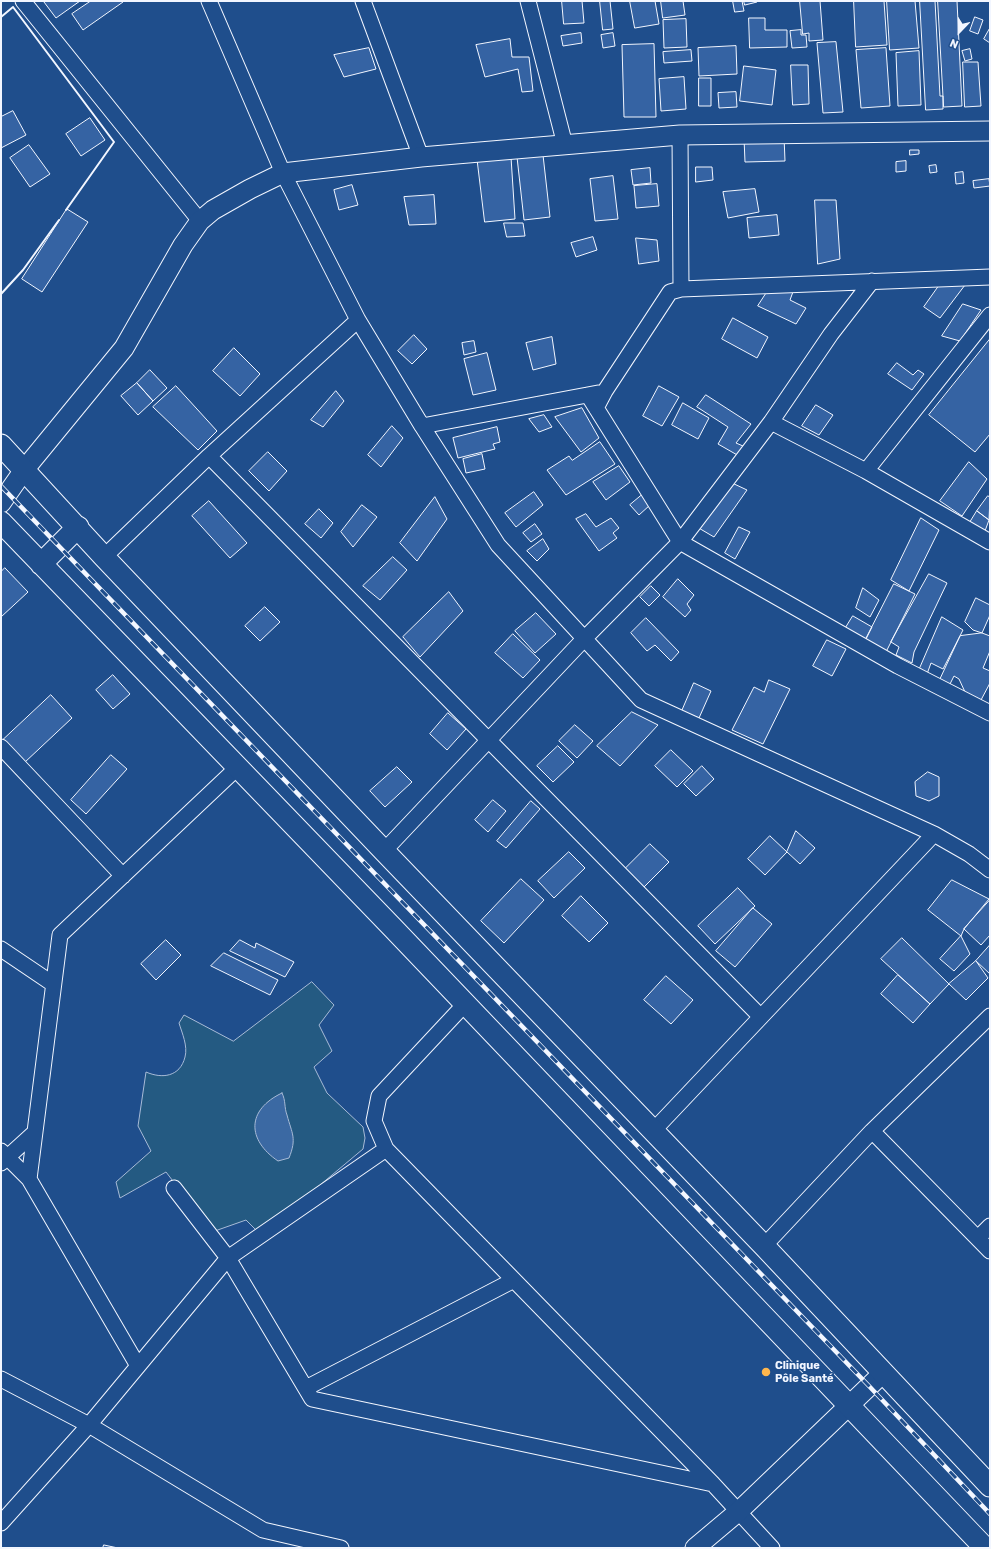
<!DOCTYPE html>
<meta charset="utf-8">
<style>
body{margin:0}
#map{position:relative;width:991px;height:1549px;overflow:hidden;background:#1f4e8c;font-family:Rubik,sans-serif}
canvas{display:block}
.frame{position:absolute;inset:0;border:2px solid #f2f6ff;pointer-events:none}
.north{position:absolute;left:939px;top:12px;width:40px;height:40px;-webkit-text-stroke:3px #1f4e8c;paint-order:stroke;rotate:203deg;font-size:11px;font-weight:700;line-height:16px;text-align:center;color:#f2f6ff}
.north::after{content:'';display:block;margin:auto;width:14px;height:18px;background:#f2f6ff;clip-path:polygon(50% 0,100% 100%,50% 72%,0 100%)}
</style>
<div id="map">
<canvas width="991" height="1549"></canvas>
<div class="frame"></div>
<div class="north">N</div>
</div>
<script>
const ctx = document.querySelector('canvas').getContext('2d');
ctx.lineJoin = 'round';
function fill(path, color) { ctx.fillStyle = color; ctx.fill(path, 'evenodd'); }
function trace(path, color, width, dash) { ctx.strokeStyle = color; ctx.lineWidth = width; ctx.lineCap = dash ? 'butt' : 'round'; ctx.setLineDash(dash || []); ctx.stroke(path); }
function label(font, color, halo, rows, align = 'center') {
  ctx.font = font + ' Rubik,sans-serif'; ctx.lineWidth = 3; ctx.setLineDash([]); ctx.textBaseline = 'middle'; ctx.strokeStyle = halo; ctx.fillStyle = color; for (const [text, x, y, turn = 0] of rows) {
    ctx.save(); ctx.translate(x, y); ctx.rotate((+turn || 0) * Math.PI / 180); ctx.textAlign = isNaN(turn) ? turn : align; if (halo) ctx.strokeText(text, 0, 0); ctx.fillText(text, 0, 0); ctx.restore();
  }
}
const green = new Path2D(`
 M 312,982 L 334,1005 L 319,1025 L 332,1051 L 314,1067 L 327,1093 L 363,1127 L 365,1138 L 363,1149 L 301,1201 L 256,1230 L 246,1220 L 212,1232 L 166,1172 L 120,1198 L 116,1182 L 151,1151 L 138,1126 L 146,1072 C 162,1079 180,1077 185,1057 C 188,1046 182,1033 179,1023 L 184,1015 L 233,1041 Z`);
const water = new Path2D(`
 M 282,1093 C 286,1101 284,1107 287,1115 C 292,1134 297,1138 289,1158 L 278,1161 C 247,1140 246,1110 282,1093 Z`);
const building = new Path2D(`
 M 46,1 L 80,1 L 56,18 L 44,2 Z
 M 91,1 L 122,1 L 123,2 L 83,30 L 72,14 Z
 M 562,1 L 582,1 L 584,23 L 564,24 Z
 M 600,1 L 610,1 L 613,29 L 603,30 Z
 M 630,1 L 655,1 L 659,24 L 635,28 Z
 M 661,1 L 683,1 L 685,15 L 663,18 Z
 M 733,1 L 742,1 L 744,11 L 735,12 Z
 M 744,1 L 757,1 L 757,2 L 745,5 Z
 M 800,1 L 820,1 L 823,40 L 809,41 L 809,33 L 803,34 Z
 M 854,1 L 884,1 L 887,45 L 856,47 Z
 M 887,1 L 915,1 L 919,48 L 890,50 Z
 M 920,1 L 935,1 L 940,96 L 943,96 L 943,109 L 926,110 Z
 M 938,1 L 957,1 L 962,106 L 944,107 Z
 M 975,17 L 983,20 L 978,34 L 970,31 Z
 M 749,18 L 765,18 L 765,30 L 787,30 L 787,47 L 750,48 Z
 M 686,19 L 687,47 L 664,48 L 663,20 Z
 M 990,28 L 990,43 L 984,39 Z
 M 801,30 L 801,35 L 806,35 L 807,47 L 792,48 L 790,31 Z
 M 581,33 L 582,43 L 563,46 L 561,36 Z
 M 613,33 L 615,46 L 603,48 L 601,35 Z
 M 510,39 L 512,57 L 529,57 L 533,91 L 522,92 L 518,69 L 485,77 L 476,45 Z
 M 836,42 L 843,112 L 823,113 L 817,43 Z
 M 654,44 L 656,117 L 624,117 L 622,45 Z
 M 736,46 L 737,74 L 699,76 L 698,48 Z
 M 369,48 L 376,69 L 344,77 L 334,55 Z
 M 886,48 L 890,106 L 861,108 L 856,50 Z
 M 970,49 L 972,59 L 965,61 L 962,51 Z
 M 691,50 L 692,61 L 664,63 L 663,52 Z
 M 919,51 L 921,105 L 898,106 L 896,53 Z
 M 963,62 L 978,62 L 981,106 L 965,107 Z
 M 791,65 L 808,65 L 809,104 L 793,105 Z
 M 744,66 L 776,70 L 772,105 L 740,101 Z
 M 684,77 L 686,109 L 661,111 L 659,79 Z
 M 699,78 L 711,78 L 711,106 L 699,106 Z
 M 736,92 L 737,107 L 719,108 L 718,93 Z
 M 13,111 L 26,135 L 1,148 L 1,117 Z
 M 90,118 L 105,140 L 81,156 L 66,134 Z
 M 784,136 L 785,161 L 745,162 L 744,138 Z
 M 29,145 L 50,174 L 30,187 L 10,158 Z
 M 910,150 L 919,150 L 919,154 L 910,155 Z
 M 543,155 L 550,217 L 524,220 L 517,157 Z
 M 477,156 L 511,157 L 515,219 L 485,222 Z
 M 906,161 L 906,171 L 896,172 L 896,162 Z
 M 936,165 L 937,172 L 930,173 L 929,166 Z
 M 696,167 L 712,167 L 713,180 L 696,182 Z
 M 650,168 L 651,183 L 633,185 L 631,170 Z
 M 963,172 L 964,183 L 956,184 L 955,173 Z
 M 613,176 L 618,219 L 595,221 L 590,179 Z
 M 989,179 L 990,186 L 974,188 L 973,181 Z
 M 657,184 L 659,206 L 636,208 L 634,186 Z
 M 352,185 L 358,205 L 339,210 L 334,190 Z
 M 755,189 L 759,212 L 728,218 L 723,192 Z
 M 434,195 L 436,224 L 409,225 L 404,197 Z
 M 815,200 L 836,200 L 840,259 L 818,264 Z
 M 67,209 L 88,222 L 42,292 L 22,279 Z
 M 777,215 L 779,235 L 749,238 L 747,218 Z
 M 504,223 L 523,223 L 525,236 L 507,237 Z
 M 593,237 L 597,250 L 576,257 L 571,243 Z
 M 636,238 L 657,240 L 659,261 L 639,264 Z
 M 941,283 L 965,285 L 940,318 L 924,307 Z
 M 769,289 L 794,289 L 790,300 L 806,308 L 796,324 L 758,306 Z
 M 963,304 L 981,310 L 960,341 L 942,336 Z
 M 733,318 L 768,337 L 757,358 L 722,339 Z
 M 414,335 L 427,349 L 412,364 L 398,351 Z
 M 552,337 L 556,364 L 533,370 L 526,343 Z
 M 990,339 L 990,434 L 975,452 L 929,415 Z
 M 474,341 L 476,352 L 464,355 L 462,343 Z
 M 234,348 L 260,374 L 240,396 L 213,371 Z
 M 487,353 L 496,390 L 473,395 L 464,359 Z
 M 897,363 L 913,375 L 918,370 L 924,374 L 912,390 L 888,374 Z
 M 150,370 L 167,388 L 153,401 L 137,383 Z
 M 137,383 L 153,401 L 138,415 L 121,396 Z
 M 176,386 L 217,431 L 198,450 L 153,407 Z
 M 659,386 L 679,397 L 662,426 L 643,416 Z
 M 336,391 L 344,401 L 323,427 L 311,420 Z
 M 706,395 L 751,424 L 736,443 L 743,446 L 739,456 L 718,444 L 728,427 L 697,407 Z
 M 683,403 L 709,418 L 698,439 L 672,425 Z
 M 816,405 L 833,415 L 819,435 L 802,426 Z
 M 582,408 L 599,438 L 581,452 L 555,417 Z
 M 544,415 L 552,427 L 539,432 L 529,419 Z
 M 392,426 L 403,438 L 381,467 L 368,455 Z
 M 497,427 L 500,442 L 493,444 L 495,449 L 458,458 L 453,438 Z
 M 600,442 L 615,464 L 566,495 L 547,470 L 569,456 L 572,460 Z
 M 268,452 L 287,471 L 269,491 L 249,471 Z
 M 482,454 L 485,469 L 466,473 L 463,459 Z
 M 969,462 L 987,479 L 962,516 L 940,501 Z
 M 619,466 L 630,482 L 606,500 L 593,482 Z
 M 730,482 L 747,490 L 714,537 L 697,527 Z
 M 534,492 L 543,505 L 516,527 L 505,513 Z
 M 642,495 L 650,505 L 639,515 L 630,505 Z
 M 988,496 L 990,497 L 989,520 L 977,511 Z
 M 435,497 L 447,519 L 417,561 L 400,543 Z
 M 209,501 L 247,543 L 230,558 L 192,516 Z
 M 362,505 L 377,517 L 353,547 L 341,532 Z
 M 319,509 L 333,523 L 321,538 L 305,524 Z
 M 977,511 L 989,520 L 985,531 L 969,524 Z
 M 586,514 L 596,527 L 611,518 L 619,528 L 613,533 L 617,538 L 599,551 L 576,519 Z
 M 921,518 L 939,530 L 909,591 L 891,580 Z
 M 535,524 L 542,534 L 531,542 L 523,533 Z
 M 739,527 L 750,532 L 735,559 L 725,553 Z
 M 543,539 L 549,549 L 537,561 L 527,551 Z
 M 393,557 L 407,570 L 380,600 L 363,586 Z
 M 5,568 L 28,592 L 1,617 L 1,572 Z
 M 929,574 L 947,583 L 914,652 L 912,663 L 896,655 L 899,647 L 891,642 Z
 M 678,579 L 694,595 L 687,604 L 691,610 L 685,617 L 663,597 Z
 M 894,584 L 915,594 L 886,652 L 865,641 Z
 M 651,586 L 660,595 L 649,606 L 640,597 Z
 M 863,588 L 879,600 L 870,617 L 856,608 Z
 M 449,592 L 463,611 L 420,657 L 403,637 Z
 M 976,598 L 990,605 L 990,615 L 982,633 L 973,630 L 965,622 Z
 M 265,607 L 280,622 L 260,641 L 245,626 Z
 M 536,613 L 556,634 L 535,653 L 515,631 Z
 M 853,616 L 872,627 L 865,641 L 845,629 Z
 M 942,617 L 963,630 L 943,669 L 931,663 L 927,674 L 920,668 Z
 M 646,618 L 679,652 L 671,661 L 655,645 L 647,651 L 631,633 Z
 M 982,633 L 990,636 L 990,651 L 983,668 L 990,671 L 990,683 L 981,700 L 965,692 L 959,679 L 954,676 L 947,690 L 938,683 L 960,636 Z
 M 513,634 L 540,660 L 523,678 L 495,653 Z
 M 827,640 L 846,649 L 832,676 L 813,666 Z
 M 113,675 L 130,694 L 113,709 L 96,690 Z
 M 769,680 L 790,689 L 763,744 L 732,730 L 754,687 L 764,692 Z
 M 694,683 L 711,691 L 699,718 L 682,711 Z
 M 51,695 L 72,718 L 24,763 L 3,740 Z
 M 632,712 L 658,725 L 620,766 L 597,746 Z
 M 448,713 L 466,729 L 447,750 L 430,734 Z
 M 575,725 L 593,741 L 577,758 L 559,741 Z
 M 558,746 L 574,762 L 553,782 L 537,766 Z
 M 671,750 L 693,771 L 677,787 L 655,766 Z
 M 111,755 L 127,769 L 86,814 L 71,800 Z
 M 702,766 L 714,779 L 696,796 L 684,784 Z
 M 397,767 L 412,782 L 385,807 L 370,791 Z
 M 928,772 L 939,777 L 939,796 L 929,801 L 916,796 L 915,782 Z
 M 493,800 L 506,811 L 488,832 L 475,820 Z
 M 531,801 L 540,809 L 506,848 L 497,841 Z
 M 796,831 L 815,848 L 800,864 L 787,852 Z
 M 770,836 L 787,852 L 765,875 L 748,859 Z
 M 650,844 L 669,862 L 642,889 L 624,870 Z
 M 569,852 L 585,868 L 554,898 L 538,881 Z
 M 521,879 L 544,900 L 504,943 L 481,921 Z
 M 952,880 L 989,899 L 964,929 L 961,936 L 928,910 Z
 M 738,888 L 755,906 L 715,944 L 698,926 Z
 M 581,896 L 608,923 L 589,942 L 562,916 Z
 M 990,900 L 990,935 L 981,945 L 964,929 Z
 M 753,908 L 772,924 L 735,967 L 716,951 Z
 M 961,936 L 970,954 L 954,971 L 940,959 Z
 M 902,938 L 949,984 L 930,1004 L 881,959 Z
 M 166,940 L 181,955 L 156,980 L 141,964 Z
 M 240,940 L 255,948 L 256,943 L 294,962 L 285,977 L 230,951 Z
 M 990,945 L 990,974 L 976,961 Z
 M 224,953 L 278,980 L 270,995 L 211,966 Z
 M 976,961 L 988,978 L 966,1000 L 949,984 Z
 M 898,975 L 930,1004 L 913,1023 L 881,994 Z
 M 666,976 L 693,1000 L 671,1024 L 644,1000 Z
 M 104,1545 L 118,1548 L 103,1548 Z`);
const minor = new Path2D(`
 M 23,1 L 200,221
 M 209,1 L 283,173 L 358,320 L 422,426 L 498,545 L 641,700 L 934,834 L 969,854 L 990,870
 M 363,1 L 421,157
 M 528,1 L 565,145
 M 680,135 L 681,289
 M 588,395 L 680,542 L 898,666 L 990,713
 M 596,408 L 605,391 L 670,292 L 681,289 L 990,277
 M 771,422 L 866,471 L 990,542
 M 422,426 L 598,393
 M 209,456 L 761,1017
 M 866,471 L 990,315
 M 104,557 L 209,456 L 358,320
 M 1,747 L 123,876
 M 384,851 L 584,639 L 680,542 L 771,422 L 831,334 L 872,281
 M 1,949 L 53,984
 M 465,1004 L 379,1096 L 374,1121 L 386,1149 L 713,1484 L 772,1548
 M 653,1131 L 934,834
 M 872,1131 L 990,1251
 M 1,1151 L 29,1179 L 138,1366
 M 1,1163 L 34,1133
 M 29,1179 L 60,935 L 238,767
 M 174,1188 L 228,1258 L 312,1399 L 713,1484
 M 978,1238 L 990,1226
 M 764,1246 L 872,1131 L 990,1016
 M 1,1379 L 89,1425 L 263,1530 L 341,1548
 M 306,1388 L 514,1280
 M 1,1523 L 89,1425 L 228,1258 L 386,1149`);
const tertiary = new Path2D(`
 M 1,503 L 24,470 L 124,348 L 183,245 L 200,221 L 213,210 L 250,189 L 283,173 L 421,157 L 680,135 L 990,131
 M 695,1548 L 739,1511 L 883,1373`);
const secondary = new Path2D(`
 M 1,445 L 104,557 L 384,851 L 764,1246 L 990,1486
 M 1,522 L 392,927 L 985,1548
 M 41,564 L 78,527`);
const rail = new Path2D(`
 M 1,486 L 869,1386 L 990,1514`);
const wall = new Path2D(`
 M 1,17 L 13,7 L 114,142 L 66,210
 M 1,294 L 23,270 L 59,220`);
const markers = [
 [766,1372,5,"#ffb74d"]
];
const poiNames = [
 ["Clinique",775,1366],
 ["Pôle Santé",775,1379]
];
fill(green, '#245a82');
trace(green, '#a8bbd7', 1);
fill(water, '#3b69a3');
trace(water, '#a8bbd7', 1);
fill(building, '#3563a3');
trace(building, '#f2f6ff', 1);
trace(minor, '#f2f6ff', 17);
trace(tertiary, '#f2f6ff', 21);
trace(secondary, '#f2f6ff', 23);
trace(minor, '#1f4e8c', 15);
trace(tertiary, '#1f4e8c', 19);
trace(secondary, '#1f4e8c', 21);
trace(rail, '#f2f6ff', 4.5);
trace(rail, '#1f4e8c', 3, [9]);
trace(wall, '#f2f6ff', 2);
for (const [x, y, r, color] of markers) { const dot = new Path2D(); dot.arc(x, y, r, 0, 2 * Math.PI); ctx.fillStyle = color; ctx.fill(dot); trace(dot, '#1f4e8c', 1.5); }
label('bold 11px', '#f2f6ff', '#1f4e8c', poiNames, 'left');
</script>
